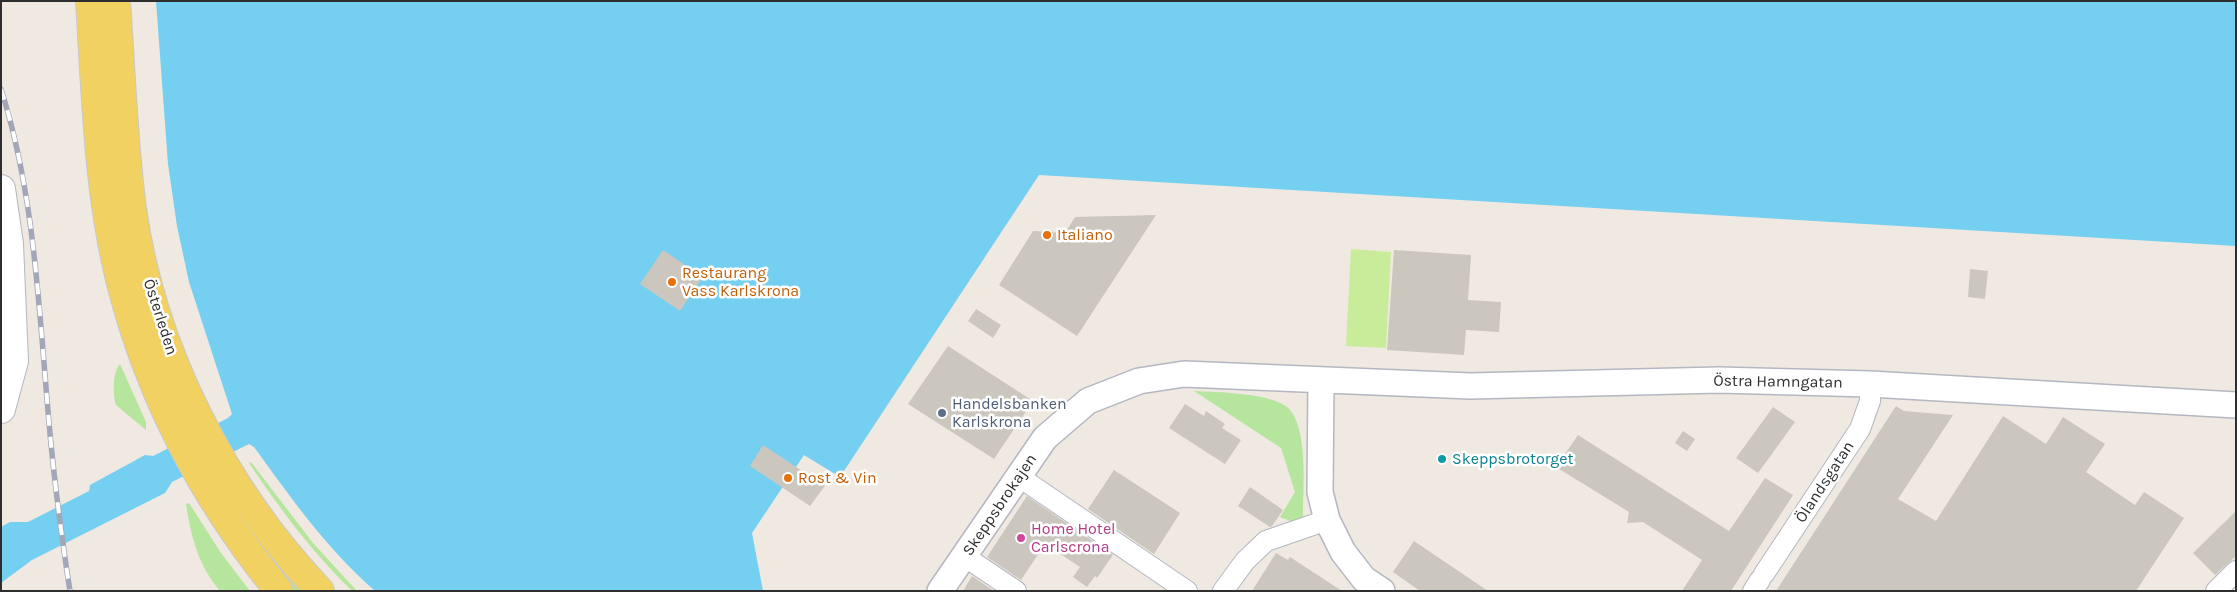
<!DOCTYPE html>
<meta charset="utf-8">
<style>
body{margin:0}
#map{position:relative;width:2237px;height:592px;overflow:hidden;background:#efe9e1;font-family:Karla,sans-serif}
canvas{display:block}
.frame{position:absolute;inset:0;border:2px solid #2e2e2e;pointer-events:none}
</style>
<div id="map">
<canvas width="2237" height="592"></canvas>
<div class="frame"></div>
</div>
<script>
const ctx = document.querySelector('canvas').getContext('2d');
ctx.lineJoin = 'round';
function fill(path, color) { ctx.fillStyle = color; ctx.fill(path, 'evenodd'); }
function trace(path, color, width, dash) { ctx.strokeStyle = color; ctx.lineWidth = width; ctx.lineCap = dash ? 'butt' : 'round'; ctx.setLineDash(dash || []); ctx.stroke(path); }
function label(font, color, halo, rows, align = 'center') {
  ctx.font = font + ' Karla,sans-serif'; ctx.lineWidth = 5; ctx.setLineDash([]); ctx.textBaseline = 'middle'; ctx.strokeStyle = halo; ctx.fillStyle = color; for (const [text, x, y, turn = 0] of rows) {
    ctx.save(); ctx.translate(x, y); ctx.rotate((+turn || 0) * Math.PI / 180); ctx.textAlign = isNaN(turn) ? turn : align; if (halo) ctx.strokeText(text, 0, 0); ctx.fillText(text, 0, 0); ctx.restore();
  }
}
const green = new Path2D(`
 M 120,364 L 146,422 L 146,430 L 116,405 C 113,395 112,372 120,364 Z
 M 1194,391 C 1216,392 1270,393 1287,407 C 1309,425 1303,492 1303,519 L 1300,525 L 1280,517 L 1295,492 L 1281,448 Z
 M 251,462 L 313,543 L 357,591 L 352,591 C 312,552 280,509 249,463 Z
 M 217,480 L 221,481 L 306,591 L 294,591 C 264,556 240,519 217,480 Z
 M 189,503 L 221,553 L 250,591 L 220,591 C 198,565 191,536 186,504 Z`);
const pitch = new Path2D(`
 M 1351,249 L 1391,252 L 1386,348 L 1346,346 Z`);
const water = new Path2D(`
 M 156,1 L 2236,1 L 2236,246 L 1039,175 L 840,477 L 804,455 L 752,533 L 763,591 L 375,591 C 327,549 291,498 254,447 L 249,444 L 172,482 L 165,493 L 32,560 L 1,583 L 1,527 L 10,522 L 28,522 L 89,491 L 90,485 L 145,455 L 153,456 L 228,418 L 232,414 L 189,282 L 177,226 L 168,164 Z`);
const building = new Path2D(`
 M 1156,215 L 1077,336 L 999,285 L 1033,231 L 1065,233 L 1075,217 Z
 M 663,250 L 703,277 L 680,311 L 640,284 Z
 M 1394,250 L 1471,255 L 1468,300 L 1501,302 L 1499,332 L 1466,330 L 1464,355 L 1387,350 Z
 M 1970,269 L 1988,271 L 1985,299 L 1968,297 Z
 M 976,309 L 1001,325 L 993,338 L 968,321 Z
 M 948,346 L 1033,401 L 994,459 L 908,404 Z
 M 1185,404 L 1204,416 L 1206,411 L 1225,424 L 1222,428 L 1241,440 L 1225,464 L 1169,428 Z
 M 1896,406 L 1904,411 L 1953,415 L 1898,499 L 1936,521 L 2003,416 L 2046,444 L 2063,417 L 2105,444 L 2086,472 L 2135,505 L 2144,492 L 2184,518 L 2136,591 L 1776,591 Z
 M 1773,407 L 1795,422 L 1758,473 L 1736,458 Z
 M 1683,431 L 1695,439 L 1687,451 L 1675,443 Z
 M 1578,435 L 1729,531 L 1765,478 L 1793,495 L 1731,591 L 1682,591 L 1702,560 L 1643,522 L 1627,523 L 1629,512 L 1556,467 Z
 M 763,445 L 825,486 L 810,506 L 750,466 Z
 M 1114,470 L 1180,513 L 1154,554 L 1088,509 Z
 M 1250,487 L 1283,510 L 1272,526 L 1270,527 L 1238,506 Z
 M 1027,496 L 1113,555 L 1097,578 L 1095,576 L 1087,587 L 1073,577 L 1080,567 L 1045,544 L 1021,580 L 987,557 Z
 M 2236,511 L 2236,556 L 2215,575 L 2193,553 Z
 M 1414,541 L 1488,591 L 1420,591 L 1393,572 Z
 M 1276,553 L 1288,560 L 1290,557 L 1342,591 L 1252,591 Z
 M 972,576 L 994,591 L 963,591 Z`);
const minor = new Path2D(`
 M 1018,476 L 1187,591
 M 964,556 L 1016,591
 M 1764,574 L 1860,429 L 1870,401 L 1870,384
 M 1223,591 L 1245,561 L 1266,541 L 1327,520
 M 1753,591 L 1760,580
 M 2216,591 L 2236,571`);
const tertiary = new Path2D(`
 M 1321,380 L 1320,492 L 1327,520 L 1343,552 L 1364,579 L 1382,591
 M 940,591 L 1045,438 L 1088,401 L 1139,381 L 1184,374 L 1470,386 L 1719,380 L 1870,384 L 2236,405`);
const secondary = new Path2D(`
 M 1,189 L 9,244 L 14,361 L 1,409`);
const primary = new Path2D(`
 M 90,1 C 96,96 98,195 122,287 C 151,399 206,502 279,591
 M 116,1 C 121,70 123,140 132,209 C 152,349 223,489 320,591`);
const rail = new Path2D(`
 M 1,89 C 33,190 38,294 47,399 C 52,463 60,527 70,591`);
const markers = [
 [1047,235,5,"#e8710a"],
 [672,282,5,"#e8710a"],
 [942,413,5,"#5c6f8a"],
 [1442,459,5,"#0f9aa8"],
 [788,478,5,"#e8710a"],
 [1021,538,5,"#d1479c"]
];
const foodNames = [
 ["Italiano",1057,235],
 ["Restaurang",682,273],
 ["Vass Karlskrona",682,291],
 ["Rost & Vin",798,478]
];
const streetNames = [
 ["Österleden",160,317,72],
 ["Östra Hamngatan",1778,382,1],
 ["Ölandsgatan",1825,482,-57],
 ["Skeppsbrokajen",1000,505,-56]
];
const serviceNames = [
 ["Handelsbanken",952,404],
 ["Karlskrona",952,422]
];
const cultureNames = [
 ["Skeppsbrotorget",1452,459]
];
const hotelNames = [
 ["Home Hotel",1031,529],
 ["Carlscrona",1031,547]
];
fill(green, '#b6e59e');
fill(pitch, '#c9ec9a');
fill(water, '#75cff0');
fill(building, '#cbc7bf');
trace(minor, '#b4b7c1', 22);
trace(tertiary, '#b4b7c1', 28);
trace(secondary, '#b4b7c1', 30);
trace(primary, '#c9c9c9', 30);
trace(minor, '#fff', 20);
trace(tertiary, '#fff', 25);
trace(secondary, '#fff', 28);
trace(primary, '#f2d163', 28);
trace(rail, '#a3a6b8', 5.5);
trace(rail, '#fff', 4, [11]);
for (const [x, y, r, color] of markers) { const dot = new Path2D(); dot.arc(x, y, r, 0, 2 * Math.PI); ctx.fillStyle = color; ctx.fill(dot); trace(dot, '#fff', 2); }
label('16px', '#c56008', '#fff', foodNames, 'left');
label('16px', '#2e2e2e', '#fff', streetNames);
label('16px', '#4e5e75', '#fff', serviceNames, 'left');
label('16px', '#0d838f', '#fff', cultureNames, 'left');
label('16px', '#b23c85', '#fff', hotelNames, 'left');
</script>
